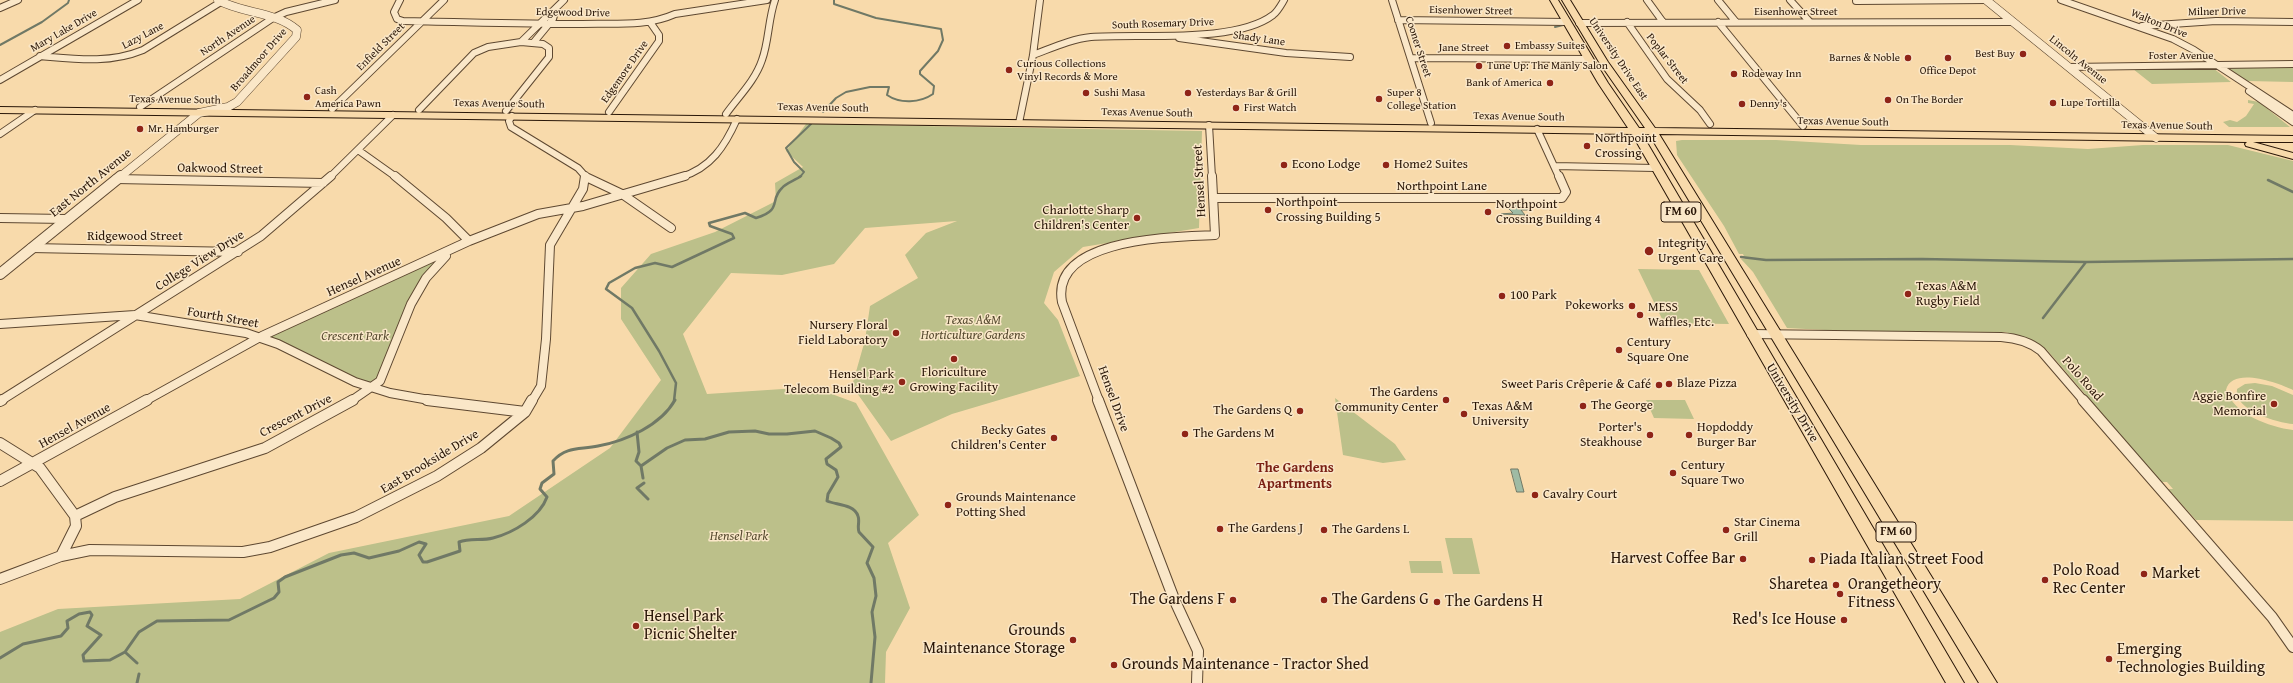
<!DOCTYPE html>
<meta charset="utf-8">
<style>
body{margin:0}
canvas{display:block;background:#f8daab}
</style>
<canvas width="2293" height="683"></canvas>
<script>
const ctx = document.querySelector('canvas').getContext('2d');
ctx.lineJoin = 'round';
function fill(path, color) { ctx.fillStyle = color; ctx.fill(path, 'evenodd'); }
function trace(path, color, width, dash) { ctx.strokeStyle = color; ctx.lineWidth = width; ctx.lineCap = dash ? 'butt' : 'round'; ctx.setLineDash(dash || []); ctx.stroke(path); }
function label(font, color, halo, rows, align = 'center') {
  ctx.font = font + ' "Gentium Book Plus",serif'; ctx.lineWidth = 3; ctx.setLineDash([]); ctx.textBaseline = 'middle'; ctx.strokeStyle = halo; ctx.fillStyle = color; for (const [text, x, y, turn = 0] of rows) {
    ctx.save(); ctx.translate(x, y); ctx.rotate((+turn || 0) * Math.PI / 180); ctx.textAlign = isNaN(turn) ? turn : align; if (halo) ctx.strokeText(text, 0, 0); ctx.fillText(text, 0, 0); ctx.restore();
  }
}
const green = new Path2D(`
 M 2285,66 L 2293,68 L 2293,82 L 2247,81 L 2228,68 Z
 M 2213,68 L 2231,82 L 2152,84 L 2133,69 Z
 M 2248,100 L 2259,102 L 2290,127 L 2229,127 L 2223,122 L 2230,120 L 2237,122 L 2246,116 L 2254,104 L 2248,103 Z
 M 806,124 L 1202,131 L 1199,228 L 1083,247 L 1054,272 L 1044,303 L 1058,320 L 1080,376 L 952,414 L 891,441 L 852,386 L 865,340 L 870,306 L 918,278 L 905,255 L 926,233 L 957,221 L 865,228 L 834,264 L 782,275 L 731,273 L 683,334 L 707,394 L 813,387 L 856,403 L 919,515 L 888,543 L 910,608 L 886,652 L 885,683 L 0,683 L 0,632 L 58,609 L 240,599 L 329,553 L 509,516 L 610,448 L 661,380 L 621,319 L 621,288 L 651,254 L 715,232 L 776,201 L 775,183 L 803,167 L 786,151 Z
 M 1682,140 L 1776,140 L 1861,145 L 2010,145 L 2088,149 L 2143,145 L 2228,145 L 2293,161 L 2293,390 C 2278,383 2232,366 2226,390 C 2234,414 2269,427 2293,430 L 2293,521 L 2196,520 L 2168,489 L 2173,489 L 2167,482 L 2161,482 L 2047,350 L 2027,338 L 2005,332 L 1844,331 L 1787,328 L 1753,272 L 1741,259 L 1745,259 L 1743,254 L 1739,254 L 1724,226 L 1677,155 L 1676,141 Z
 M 452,250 L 426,278 L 388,362 L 372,388 L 262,336 Z
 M 1638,269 L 1699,270 L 1729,324 L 1664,323 Z
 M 2255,383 L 2272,386 L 2293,395 L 2293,424 C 2278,423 2233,410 2237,389 L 2245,384 Z
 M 1335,398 L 1395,444 L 1406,460 L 1383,463 L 1343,455 Z
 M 1646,400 L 1685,400 L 1694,419 L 1654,418 Z
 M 1445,538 L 1472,538 L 1480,574 L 1453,574 Z
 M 1409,561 L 1441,561 L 1443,573 L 1411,573 Z`);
const water = new Path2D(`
 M 1510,205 L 1517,205 L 1518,207 L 1519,205 L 1526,205 L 1528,210 L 1521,210 L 1525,215 L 1501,214 L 1513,213 L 1506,206 L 1510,206 Z
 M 1511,469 L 1518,469 L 1524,492 L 1517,492 Z`);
const streamFar2 = new Path2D(`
 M 1555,27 L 1563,25
 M 0,45 L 42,22 L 68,3 L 69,0
 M 823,112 L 836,98 L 846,92 L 870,87 L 889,87 L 887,95 C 900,104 920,103 933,94 L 934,86 L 920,74 L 920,71 L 938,51 L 943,40 L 941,29 L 876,18 L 834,4 L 834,0
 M 800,177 L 804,172 L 794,162 L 786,148 L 811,124`);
const streamFar1 = new Path2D(`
 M 2268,180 L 2293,192
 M 1741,257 L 1766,260 L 1922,259 L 2086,262 L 2293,259
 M 2043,318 L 2086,262
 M 674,401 L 676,383 L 659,351 L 632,308 L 606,289 L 609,283 L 635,268 L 655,263 L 672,267 L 734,238 L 732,234 L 710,226 L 709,223 L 745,213 L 756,218 C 783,210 769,200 782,188 C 786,183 796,180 801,176`);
const stream = new Path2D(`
 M 637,432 L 639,452 L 636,461 L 641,466 L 667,448 L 685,440 L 705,439 L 729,432 L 755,431 L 769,434 L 787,434 L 815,431 L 831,438 L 839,443 L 841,447 L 826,459 L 827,464 L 836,470 L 838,477 L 828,494 L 827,501 C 836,505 854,504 858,516 C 860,521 857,527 859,532 L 873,547 L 867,563 L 874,578 L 876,596 L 872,612 L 875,637 L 871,683
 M 641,466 L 643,478
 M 644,483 L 637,488 L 648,499
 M 125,652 L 137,663
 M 0,658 L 23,644 L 61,636 L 68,628 L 67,621 L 79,614 L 90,612 L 92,615 L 87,626 L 101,635 L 83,655 L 84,661 L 110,660 L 125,652 L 139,632 L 157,621 L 229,620 L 274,598 L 279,592 L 278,582 L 285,577 L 341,555 L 354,553 L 369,558 L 399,551 L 419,542 L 426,544 L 419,555 L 423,562 L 427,562 L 460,551 L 459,542 C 470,538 482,541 493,538 C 513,533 540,517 547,497 L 540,489 L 542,483 L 554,474 L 553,461 C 567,446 580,450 598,446 C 626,441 661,425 675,400
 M 137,683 L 139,674`);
const minorFar2 = new Path2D(`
 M 400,0 L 394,12 L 397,19 L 403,21 C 463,22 523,24 582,24 C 614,23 646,27 675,14 L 767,0
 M 1392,0 L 1431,123
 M 1647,0 L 1663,22
 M 1718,0 L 1736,22
 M 1790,0 L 1810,22
 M 2061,0 L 2173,39 L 2194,50 L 2293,115
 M 1856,1 L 1987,0
 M 0,8 L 18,0
 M 1398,20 L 1567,22
 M 1627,22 L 1667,79 L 1700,110 L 1710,124
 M 1718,22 L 1803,126
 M 1579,23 L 2013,22
 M 2142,26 L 2216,21 L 2293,22
 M 1179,38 L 1286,53 L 1350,57
 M 521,42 L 564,0
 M 534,42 L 553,19 L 556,9
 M 1033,55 C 1052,48 1071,39 1091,37 C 1139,33 1235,44 1273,15 C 1278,11 1281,5 1284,0
 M 40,56 C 75,59 109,64 143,50 L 224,0
 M 1411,58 L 1589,59
 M 2069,67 L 2293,64
 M 0,80 L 138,0
 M 2249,91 L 2293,122
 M 140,107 L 273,18 L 286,12 L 335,0
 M 332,109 L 444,0
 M 419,110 L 474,53 L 488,47 L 521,42 L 543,44 L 549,48 L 549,57 L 506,111
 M 609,112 L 659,41 L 659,35 L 650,22
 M 726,114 C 738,97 755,81 762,60 C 769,41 768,20 775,0
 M 512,116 L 509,121 L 511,127 L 578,168 L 586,177
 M 1019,123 L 1033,55 L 1040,0
 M 1209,125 L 1212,177
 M 1537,129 L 1559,177
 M 0,134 L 35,110
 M 358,150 L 396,177
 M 1554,166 L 1655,168
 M 330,177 L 393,115
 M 681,177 C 711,168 725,146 737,119`);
const minorFar1 = new Path2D(`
 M 395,176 L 446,218 L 469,241
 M 586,177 L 622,194 L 671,228
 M 116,179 L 323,183
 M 1213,198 L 1562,198 L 1566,192 L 1559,176
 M 0,218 L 66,219
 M 31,248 L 238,252
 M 0,324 L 135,315 L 246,333 L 278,344 L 355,382 L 390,393 L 435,401
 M 1751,334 L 2001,337 C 2016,338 2029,341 2041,351 L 2084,401
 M 0,401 L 261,236 L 331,176
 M 145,401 L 262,336 L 469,241 L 538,214 L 583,206 L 685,176
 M 351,401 L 380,381 L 411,304 L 426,278 L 446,256
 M 532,401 L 541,386 L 546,339 L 550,245 L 583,189 L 585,176
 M 1099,401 L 1062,302 C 1050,237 1175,237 1215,235 L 1212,176`);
const minor = new Path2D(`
 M 427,400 L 525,412
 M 1098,400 L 1174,599 L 1198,651 L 1197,683
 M 2083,400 L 2272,617 L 2293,647
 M 0,401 L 2,400
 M 0,443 L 40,468 L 75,516 L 76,526 L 61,556
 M 0,481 L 147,400
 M 75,516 L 115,497 L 265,448 L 353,400
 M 0,579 L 61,556 L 90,550 L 243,552 L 270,547 L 356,517 L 437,476 L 481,448 L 525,412 L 532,400`);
const tertiaryFar1 = new Path2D(`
 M 1986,0 L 2156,138
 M 120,177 L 199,113 L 228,107 L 237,102 L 296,37 L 297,30 C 275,11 243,14 218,0`);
const tertiary = new Path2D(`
 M 0,274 L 121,176`);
const primary = new Path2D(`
 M 1550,0 L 1558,0 L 1608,83 L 1639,128 L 1645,128 L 1599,62 L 1562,0 L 1570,0 L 1608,62 L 1655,128 L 2293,136 L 2293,142 L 2253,142 L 2293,153 L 2293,159 L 2246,146 L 2245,144 L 2247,142 L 1659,134 L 1997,683 L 1979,683 L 1649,134 L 1642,134 L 1964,683 L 1946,683 L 1632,134 L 0,113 L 0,107 L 1628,128 L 1598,83 Z`);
const markers = [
 [1507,46,4,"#8f2418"],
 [2023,54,4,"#8f2418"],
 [1908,58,4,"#8f2418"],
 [1948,58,4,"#8f2418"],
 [1479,66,4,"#8f2418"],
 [1009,70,4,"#8f2418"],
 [1734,74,4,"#8f2418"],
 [1550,83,4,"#8f2418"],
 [1086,93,4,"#8f2418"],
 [1188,93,4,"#8f2418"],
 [307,97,4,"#8f2418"],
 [1379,99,4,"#8f2418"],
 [1888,100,4,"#8f2418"],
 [2053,103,4,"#8f2418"],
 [1742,104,4,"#8f2418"],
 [1236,108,4,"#8f2418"],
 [140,129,4,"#8f2418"],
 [1587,146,4,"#8f2418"],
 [1284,165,4,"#8f2418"],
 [1386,165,4,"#8f2418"],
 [1268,210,4,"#8f2418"],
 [1488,212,4,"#8f2418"],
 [1137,218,4,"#8f2418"],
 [1649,251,5,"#8f2418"],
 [1908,294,4,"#8f2418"],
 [1502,296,4,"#8f2418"],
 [1632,306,4,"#8f2418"],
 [1640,315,4,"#8f2418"],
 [896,333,4,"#8f2418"],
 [1619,350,4,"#8f2418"],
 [954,359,4,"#8f2418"],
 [902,382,4,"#8f2418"],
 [1669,384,4,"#8f2418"],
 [1659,385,4,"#8f2418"],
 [1446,400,4,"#8f2418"],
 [2274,404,4,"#8f2418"],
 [1583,406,4,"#8f2418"],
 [1300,411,4,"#8f2418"],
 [1464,414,4,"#8f2418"],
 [1185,434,4,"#8f2418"],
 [1650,435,4,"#8f2418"],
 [1689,435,4,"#8f2418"],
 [1054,438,4,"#8f2418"],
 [1673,473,4,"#8f2418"],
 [1535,495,4,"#8f2418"],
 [948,505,4,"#8f2418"],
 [1220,529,4,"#8f2418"],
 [1324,530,4,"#8f2418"],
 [1726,530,4,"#8f2418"],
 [1743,559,4,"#8f2418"],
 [1812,560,4,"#8f2418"],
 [2144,574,4,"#8f2418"],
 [2045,580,4,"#8f2418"],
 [1836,585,4,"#8f2418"],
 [1840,594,4,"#8f2418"],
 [1233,600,4,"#8f2418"],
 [1324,600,4,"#8f2418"],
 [1437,602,4,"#8f2418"],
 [1844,620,4,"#8f2418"],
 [636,626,4,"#8f2418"],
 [1073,640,4,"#8f2418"],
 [2109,659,4,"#8f2418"],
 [1114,665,4,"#8f2418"]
];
const farStreetnames = [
 ["Eisenhower Street",1471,11,1],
 ["Eisenhower Street",1796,12],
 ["Milner Drive",2217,12,-1],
 ["Edgewood Drive",573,13,1],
 ["South Rosemary Drive",1163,24,-2],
 ["Walton Drive",2159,24,22],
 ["Mary Lake Drive",64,31,-30],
 ["Lazy Lane",143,36,-28],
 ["North Avenue",228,36,-34],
 ["Shady Lane",1259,39,8],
 ["Enfield Street",381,47,-45],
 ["Cooner Street",1418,47,72],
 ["Jane Street",1464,48],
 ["Foster Avenue",2181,56],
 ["University Drive East",1618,59,56],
 ["Poplar Street",1667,59,52],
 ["Broadmoor Drive",259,60,-49],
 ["Lincoln Avenue",2078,60,39],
 ["Edgemore Drive",625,72,-55],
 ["Texas Avenue South",175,100,1],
 ["Texas Avenue South",499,104,1],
 ["Texas Avenue South",823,108,1],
 ["Texas Avenue South",1147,113,1],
 ["Texas Avenue South",1519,117,1],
 ["Texas Avenue South",1843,122,1],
 ["Texas Avenue South",2167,126,1]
];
const farPoinames = [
 ["Embassy Suites",1515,46],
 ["Best Buy",2015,54,"right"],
 ["Barnes & Noble",1900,58,"right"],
 ["Curious Collections",1017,64],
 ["Vinyl Records & More",1017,77],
 ["Tune Up: The Manly Salon",1487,66],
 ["Office Depot",1948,71,"center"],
 ["Rodeway Inn",1742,74],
 ["Bank of America",1542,83,"right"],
 ["Cash",315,91],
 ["America Pawn",315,104],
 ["Sushi Masa",1094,93],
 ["Yesterdays Bar & Grill",1196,93],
 ["Super 8",1387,93],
 ["College Station",1387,106],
 ["On The Border",1896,100],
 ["Lupe Tortilla",2061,103],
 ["Denny's",1750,104],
 ["First Watch",1244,108],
 ["Mr. Hamburger",148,129]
];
const shields = [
 [1681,212,40],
 [1896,532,40]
];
const shieldNames = [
 ["FM 60",1681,212],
 ["FM 60",1896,532]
];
const poiNames = [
 ["Northpoint",1595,139],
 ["Crossing",1595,154],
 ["Econo Lodge",1292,165],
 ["Home2 Suites",1394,165],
 ["Northpoint",1276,203],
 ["Crossing Building 5",1276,218],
 ["Northpoint",1496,205],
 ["Crossing Building 4",1496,220],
 ["Charlotte Sharp",1129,211,"right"],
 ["Children's Center",1129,226,"right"],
 ["Integrity",1658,244],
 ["Urgent Care",1658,259],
 ["Texas A&M",1916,287],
 ["Rugby Field",1916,302],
 ["100 Park",1510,296],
 ["Pokeworks",1624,306,"right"],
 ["MESS",1648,308],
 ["Waffles, Etc.",1648,323],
 ["Nursery Floral",888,326,"right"],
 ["Field Laboratory",888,341,"right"],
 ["Century",1627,343],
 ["Square One",1627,358],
 ["Floriculture",954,373,"center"],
 ["Growing Facility",954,388,"center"],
 ["Hensel Park",894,375,"right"],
 ["Telecom Building #2",894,390,"right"],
 ["Blaze Pizza",1677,384],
 ["Sweet Paris Crêperie & Café",1651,385,"right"],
 ["The Gardens",1438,393,"right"],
 ["Community Center",1438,408,"right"],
 ["Aggie Bonfire",2266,397,"right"],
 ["Memorial",2266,412,"right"],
 ["The George",1591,406],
 ["Texas A&M",1472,407],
 ["University",1472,422],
 ["The Gardens Q",1292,411,"right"],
 ["Porter's",1642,428,"right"],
 ["Steakhouse",1642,443,"right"],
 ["Hopdoddy",1697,428],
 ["Burger Bar",1697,443],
 ["Becky Gates",1046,431,"right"],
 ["Children's Center",1046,446,"right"],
 ["The Gardens M",1193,434],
 ["Century",1681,466],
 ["Square Two",1681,481],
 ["Cavalry Court",1543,495],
 ["Grounds Maintenance",956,498],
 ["Potting Shed",956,513],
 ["Star Cinema",1734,523],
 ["Grill",1734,538],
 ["The Gardens J",1228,529],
 ["The Gardens L",1332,530]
];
const streetNames = [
 ["Oakwood Street",220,169,1],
 ["Hensel Street",1200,181,-93],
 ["East North Avenue",91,183,-39],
 ["Northpoint Lane",1442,187],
 ["Ridgewood Street",135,237],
 ["College View Drive",200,261,-32],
 ["Hensel Avenue",364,277,-24],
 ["Fourth Street",223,318,10],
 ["Polo Road",2082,379,49],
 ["Hensel Drive",1113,399,70],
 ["University Drive",1792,403,59],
 ["Crescent Drive",296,416,-27],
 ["Hensel Avenue",75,426,-29],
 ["East Brookside Drive",430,462,-31]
];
const parkNames = [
 ["Texas A&M",973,321],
 ["Horticulture Gardens",973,336],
 ["Crescent Park",355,337],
 ["Hensel Park",739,537]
];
const neighbourhoodNames = [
 ["The Gardens",1295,468],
 ["Apartments",1295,484]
];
const nearPoinames = [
 ["Harvest Coffee Bar",1735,559,"right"],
 ["Piada Italian Street Food",1820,560],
 ["Polo Road",2053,571],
 ["Rec Center",2053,589],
 ["Market",2152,574],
 ["Sharetea",1828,585,"right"],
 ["Orangetheory",1848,585],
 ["Fitness",1848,603],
 ["The Gardens F",1225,600,"right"],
 ["The Gardens G",1332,600],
 ["The Gardens H",1445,602],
 ["Hensel Park",644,617],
 ["Picnic Shelter",644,635],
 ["Red's Ice House",1836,620,"right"],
 ["Grounds",1065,631,"right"],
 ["Maintenance Storage",1065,649,"right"],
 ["Emerging",2117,650],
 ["Technologies Building",2117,668],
 ["Grounds Maintenance - Tractor Shed",1122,665]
];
fill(green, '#bcc08a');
fill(water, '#9fbba4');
trace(water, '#707966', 1);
trace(streamFar2, '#707966', 2);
trace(streamFar1, '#707966', 2.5);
trace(stream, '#707966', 3);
trace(minorFar2, '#5e4831', 8);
trace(minorFar1, '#5e4831', 10);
trace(minor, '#5e4831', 12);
trace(tertiaryFar1, '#5e4831', 9);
trace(tertiary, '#5e4831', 12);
trace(primary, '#2a1708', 2);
trace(minorFar2, '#fae7c8', 6);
trace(minorFar1, '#fae7c8', 8);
trace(minor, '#fae7c8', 10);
trace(tertiaryFar1, '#fae7c8', 8);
trace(tertiary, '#fae7c8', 10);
fill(primary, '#f8daab');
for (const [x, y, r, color] of markers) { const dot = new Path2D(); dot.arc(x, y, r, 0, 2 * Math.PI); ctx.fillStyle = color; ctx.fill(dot); trace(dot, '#fae7c8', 1.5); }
label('11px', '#2a1708', '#fae7c8', farStreetnames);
label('11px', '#2a1708', '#fae7c8', farPoinames, 'left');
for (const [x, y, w] of shields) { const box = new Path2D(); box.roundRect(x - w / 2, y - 10, w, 20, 3); ctx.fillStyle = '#fae7c8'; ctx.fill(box); trace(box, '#2a1708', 1); }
label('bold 12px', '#2a1708', null, shieldNames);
label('13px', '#2a1708', '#fae7c8', poiNames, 'left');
label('13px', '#2a1708', '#fae7c8', streetNames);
label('italic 13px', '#564a2f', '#fae7c8', parkNames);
label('bold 14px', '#7a1f14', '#fae7c8', neighbourhoodNames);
label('16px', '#2a1708', '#fae7c8', nearPoinames, 'left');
</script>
